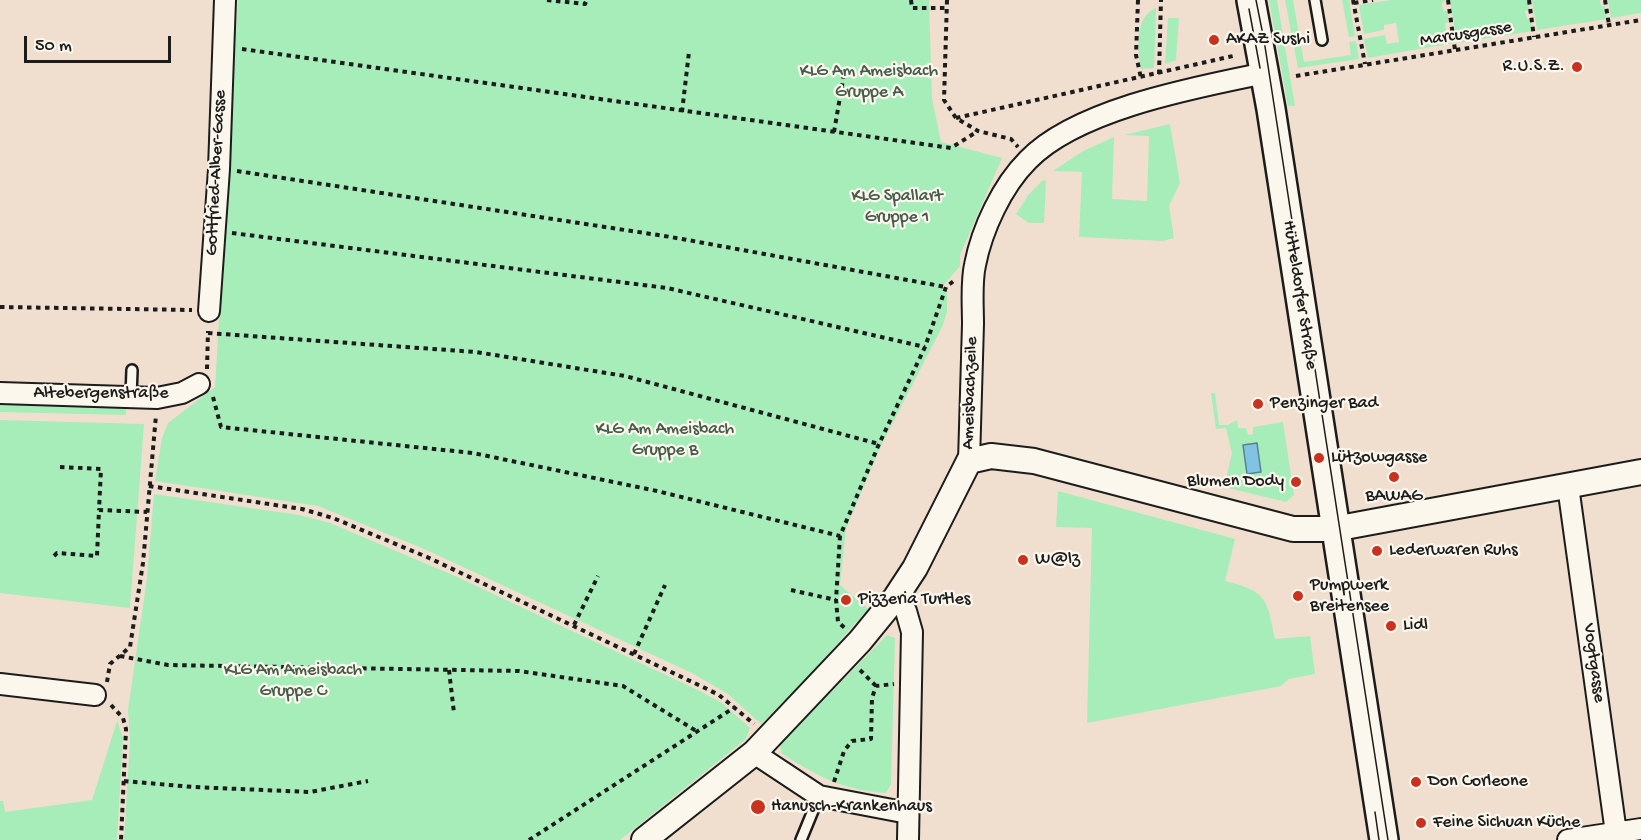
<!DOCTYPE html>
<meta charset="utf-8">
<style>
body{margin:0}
#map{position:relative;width:1641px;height:840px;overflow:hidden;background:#f0dfce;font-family:"Gochi Hand",sans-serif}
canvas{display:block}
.scale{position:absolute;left:24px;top:36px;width:147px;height:27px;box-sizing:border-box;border:3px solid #1c1c1c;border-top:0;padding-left:8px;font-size:18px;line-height:21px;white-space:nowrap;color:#1c1c1c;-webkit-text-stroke:4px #fbf7ec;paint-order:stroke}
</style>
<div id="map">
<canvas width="1641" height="840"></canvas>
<div class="scale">50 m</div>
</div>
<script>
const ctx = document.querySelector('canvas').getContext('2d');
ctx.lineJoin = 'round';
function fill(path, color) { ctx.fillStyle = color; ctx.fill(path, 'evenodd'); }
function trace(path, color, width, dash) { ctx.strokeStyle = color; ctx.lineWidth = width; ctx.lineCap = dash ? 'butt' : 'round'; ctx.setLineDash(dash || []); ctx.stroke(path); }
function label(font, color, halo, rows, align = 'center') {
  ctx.font = font + ' "Gochi Hand",sans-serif'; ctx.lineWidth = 4.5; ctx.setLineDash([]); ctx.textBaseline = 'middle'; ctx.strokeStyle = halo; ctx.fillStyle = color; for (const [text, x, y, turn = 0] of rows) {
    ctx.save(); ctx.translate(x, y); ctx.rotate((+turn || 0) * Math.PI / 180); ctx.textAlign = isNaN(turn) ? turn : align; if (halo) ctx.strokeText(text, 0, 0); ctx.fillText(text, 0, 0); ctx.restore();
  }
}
const green = new Path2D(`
 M 238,0 L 929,0 L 932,98 L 941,142 L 1002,158 L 960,255 L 960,266 L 942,287 L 947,290 L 947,311 L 943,325 L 881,446 L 846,529 L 840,585 L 868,609 L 807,678 L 761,724 L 728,694 L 692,673 L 422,548 L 318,506 L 155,481 L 162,438 L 168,423 L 215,387 Z
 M 1269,0 L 1277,0 L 1295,106 L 1288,106 Z
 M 1285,0 L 1293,0 L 1304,62 L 1351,55 L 1349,42 L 1356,41 L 1359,59 L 1298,68 Z
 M 1342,0 L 1349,0 L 1355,36 L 1349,37 Z
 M 1391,0 L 1446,0 L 1442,3 L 1443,11 L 1447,11 L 1449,22 L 1445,23 L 1446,31 L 1451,30 L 1453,43 L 1368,58 L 1364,39 L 1385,35 L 1387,44 L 1399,42 L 1396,23 L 1384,25 L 1384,30 L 1364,34 L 1359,5 Z
 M 1450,0 L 1528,0 L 1529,10 L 1525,11 L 1527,19 L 1531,18 L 1533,31 L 1457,43 Z
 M 1532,0 L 1600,0 L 1601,6 L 1605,6 L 1607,19 L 1537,30 Z
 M 1608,0 L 1641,0 L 1641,13 L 1611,18 Z
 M 1156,8 L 1154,68 L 1141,69 C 1138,48 1134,17 1156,8 Z
 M 1168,18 L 1179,18 L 1176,60 L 1165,64 Z
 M 1170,124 L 1180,183 L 1169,206 L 1174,238 L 1163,241 L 1079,237 L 1082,172 L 1053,171 L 1083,151 L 1114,137 L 1112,199 L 1147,201 L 1149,136 L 1124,135 Z
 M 1043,180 L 1046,181 L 1044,223 L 1029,223 L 1016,214 L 1029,194 Z
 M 1211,393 L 1215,393 L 1219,425 L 1228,425 L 1237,420 L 1238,428 L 1246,428 L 1248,435 L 1253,434 L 1253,427 L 1283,422 L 1294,495 L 1286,502 L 1224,487 L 1232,453 L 1226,428 L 1216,429 Z
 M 0,403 L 126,406 L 126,415 L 0,412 Z
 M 0,420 L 144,424 L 130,608 L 0,593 Z
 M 1058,491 L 1235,539 L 1225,581 C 1267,591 1267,599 1275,639 L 1310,636 L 1315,674 L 1289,679 L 1281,686 L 1087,723 L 1092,528 L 1056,527 Z
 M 154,494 L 299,515 L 330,523 L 455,576 L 700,691 L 722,703 L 750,728 L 746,739 L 620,840 L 124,840 L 130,740 L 128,710 L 147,578 Z
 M 887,635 L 895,638 L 891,784 L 886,793 C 842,790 817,776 781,753 L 780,744 Z
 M 115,714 L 123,738 L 117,840 L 0,840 L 0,801 L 3,801 L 5,812 L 92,800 L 117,721 Z`);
const water = new Path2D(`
 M 1257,443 L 1261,472 L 1247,474 L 1243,445 Z`);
const path = new Path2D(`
 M 547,0 L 585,4 L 587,0
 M 911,0 L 912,8 L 947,8
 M 947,0 L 944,100 L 956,118 L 978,131 L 1011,139 L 1018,147
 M 1138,0 L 1136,55 L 1141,78
 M 1353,0 L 1365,64
 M 1448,0 L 1455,50
 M 1529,0 L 1534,37
 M 1605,0 L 1609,25
 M 1354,3 L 1373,0
 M 242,49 L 951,148 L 978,131
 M 1159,74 L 1161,0
 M 1296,76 L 1641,20
 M 682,112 L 689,52
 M 956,118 L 1233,56
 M 834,132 L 845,68
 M 237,171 L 671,237 L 946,287
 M 232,233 L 667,288 L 925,347
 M 0,307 L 192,310
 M 208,333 L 476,352 L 625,376 L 879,444
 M 207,369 L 208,331
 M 213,397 L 221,427 L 473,453 L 657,491 L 840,536 L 879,444 L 925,347 L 946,287 L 955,280
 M 60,467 L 101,469 L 99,510
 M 149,486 L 302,509 L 333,518 L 427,557 L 705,688 L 719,695 L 754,724
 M 840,536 L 836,600 L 838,622 L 846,629
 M 54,556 L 57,553 L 97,556 L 99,510 L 147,512
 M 791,590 L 836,600
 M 574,625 L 598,576
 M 634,654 L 665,585
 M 120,656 L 168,665 L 519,671 L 623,686 L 698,732
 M 449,670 L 454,713
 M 860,670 L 876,686
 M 107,682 L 110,664 L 130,647 L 143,563 L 156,415
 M 111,705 L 123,718 L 126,729 L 121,840
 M 124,781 L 193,787 L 310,792 L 368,781
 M 834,782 L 844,751 L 852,741 L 871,739 L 872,698 L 876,686 L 894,684
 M 529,840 L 735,707`);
const service = new Path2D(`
 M 1315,0 L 1322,40
 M 131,397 L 132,370
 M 801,840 L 819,796`);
const minor = new Path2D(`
 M 209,311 L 219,169 L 225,0
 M 0,393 L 157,398 L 182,393 L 199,384
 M 969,461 C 970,415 972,370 973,324 C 973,305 971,283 975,265 C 982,229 1002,186 1028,160 C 1077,109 1197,87 1265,73
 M 1568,486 L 1617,840
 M 896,597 L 906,611 L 912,632 L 908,840
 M 0,684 L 95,695
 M 754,753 L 819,796 L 908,813
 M 1568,840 L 1641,829`);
const tertiary = new Path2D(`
 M 644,840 L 754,753 L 860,641 L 896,597 L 915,568 L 969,461 L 991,456 L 1034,461 L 1293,529 L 1334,529 L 1641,472`);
const secondary = new Path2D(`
 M 1251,0 L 1271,109 L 1384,840`);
const tram = new Path2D(`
 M 1256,0 L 1264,40 L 1388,840
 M 1249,9 L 1260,68
 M 1375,812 L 1379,840`);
const markers = [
 [1214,40,6,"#c8321e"],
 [1577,67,6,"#c8321e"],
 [1258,404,6,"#c8321e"],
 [1319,458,6,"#c8321e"],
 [1394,477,6,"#c8321e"],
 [1296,482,6,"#c8321e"],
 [1377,551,6,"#c8321e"],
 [1023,560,6,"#c8321e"],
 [1298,596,6,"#c8321e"],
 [846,600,6,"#c8321e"],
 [1391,626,6,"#c8321e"],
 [1416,782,6,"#c8321e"],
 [758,807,8,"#c8321e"],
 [1421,823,6,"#c8321e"]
];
const streetNames = [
 ["Marcusgasse",1466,35,-9],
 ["Gottfried-Alber-Gasse",217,173,-87],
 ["Hütteldorfer Straße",1299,295,81],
 ["Ameisbachzeile",971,393,-88],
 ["Altebergenstraße",101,394],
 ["Vogtgasse",1593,663,82]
];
const poiNames = [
 ["AKAZ Sushi",1226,40],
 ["R.U.S.Z.",1565,67,"right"],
 ["Penzinger Bad",1270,404],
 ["Lützowgasse",1331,458],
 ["Blumen Dody",1284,482,"right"],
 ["BAWAG",1394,497,"center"],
 ["Lederwaren Ruhs",1389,551],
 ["W@lz",1035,560],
 ["Pumpwerk",1310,586],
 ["Breitensee",1310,607],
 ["Pizzeria Turtles",858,600],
 ["Lidl",1403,626],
 ["Don Corleone",1428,782],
 ["Hanusch-Krankenhaus",771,807],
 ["Feine Sichuan Küche",1433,823]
];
const parkNames = [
 ["KLG Am Ameisbach",869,72],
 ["Gruppe A",869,93],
 ["KLG Spallart",897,197],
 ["Gruppe 1",897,218],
 ["KLG Am Ameisbach",665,430],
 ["Gruppe B",665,451],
 ["KLG Am Ameisbach",293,671],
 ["Gruppe C",293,692]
];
fill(green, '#a7edb9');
fill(water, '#81c3e2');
trace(water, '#598093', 1.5);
trace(service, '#1c1c1c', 14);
trace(minor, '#1c1c1c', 24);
trace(tertiary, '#1c1c1c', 28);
trace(secondary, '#1c1c1c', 32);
trace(path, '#1c1c1c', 4, [4.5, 4.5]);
trace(service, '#fbf7ec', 9);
trace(minor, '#fbf7ec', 20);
trace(tertiary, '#fbf7ec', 24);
trace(secondary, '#fbf7ec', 27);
trace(tram, '#1c1c1c', 1.5);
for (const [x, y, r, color] of markers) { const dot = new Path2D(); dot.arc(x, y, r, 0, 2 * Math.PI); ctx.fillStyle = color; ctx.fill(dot); trace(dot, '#fbf7ec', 2); }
label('18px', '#1c1c1c', '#fbf7ec', streetNames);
label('18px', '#1c1c1c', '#fbf7ec', poiNames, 'left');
label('18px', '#465b4b', '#fbf7ec', parkNames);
</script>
